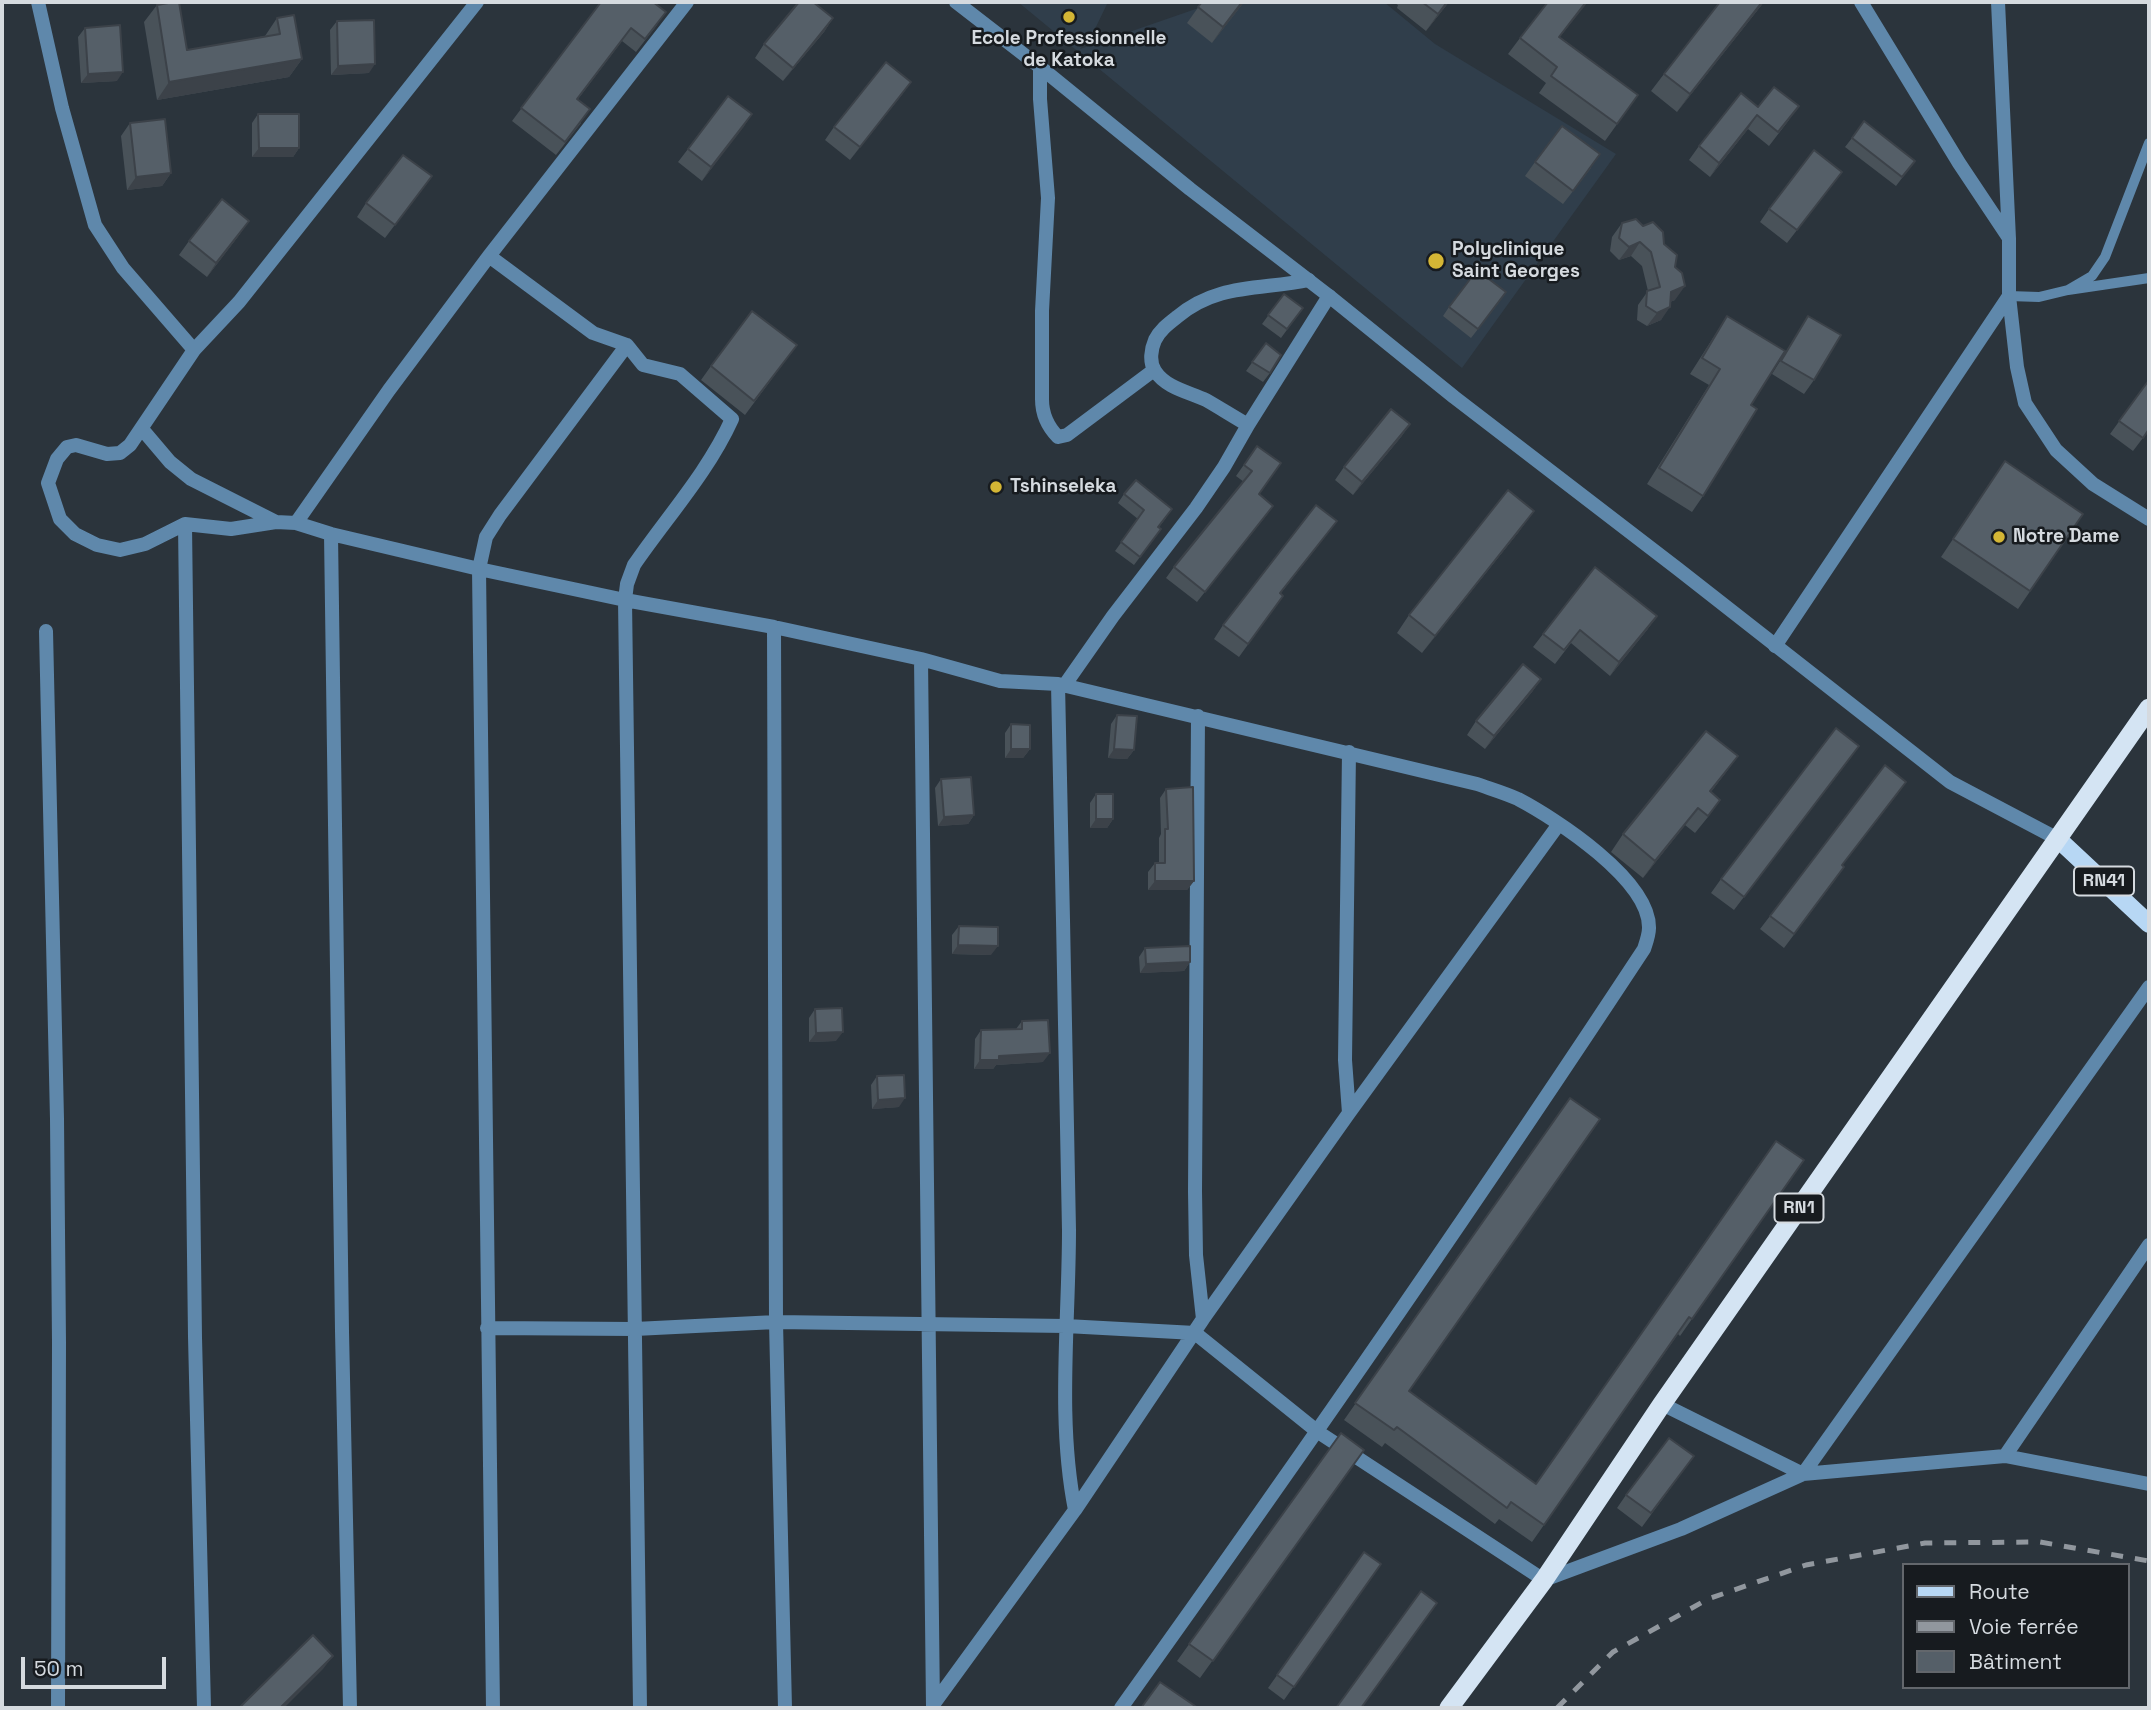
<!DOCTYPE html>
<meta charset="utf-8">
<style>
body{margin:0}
#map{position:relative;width:2151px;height:1710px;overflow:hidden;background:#2b343c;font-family:"Space Grotesk",sans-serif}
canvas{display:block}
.frame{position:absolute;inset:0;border:4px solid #d5dadf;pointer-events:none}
.legend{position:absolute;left:1902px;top:1563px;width:228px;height:126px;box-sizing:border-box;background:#171b1f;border:2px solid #63676c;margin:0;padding:9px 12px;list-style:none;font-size:21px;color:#d5dadf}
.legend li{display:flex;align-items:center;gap:14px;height:35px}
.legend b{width:35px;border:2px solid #63676c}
.scale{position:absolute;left:21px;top:1657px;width:145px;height:32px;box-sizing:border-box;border:4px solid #d5dadf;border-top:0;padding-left:9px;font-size:21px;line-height:24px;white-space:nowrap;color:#d5dadf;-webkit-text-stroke:5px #171b1f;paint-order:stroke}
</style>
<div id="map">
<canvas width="2151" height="1710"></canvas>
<div class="frame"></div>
<ul class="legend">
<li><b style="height:9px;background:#b7d7f4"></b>Route</li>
<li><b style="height:9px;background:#91979e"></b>Voie ferrée</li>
<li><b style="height:19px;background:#555f68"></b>Bâtiment</li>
</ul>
<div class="scale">50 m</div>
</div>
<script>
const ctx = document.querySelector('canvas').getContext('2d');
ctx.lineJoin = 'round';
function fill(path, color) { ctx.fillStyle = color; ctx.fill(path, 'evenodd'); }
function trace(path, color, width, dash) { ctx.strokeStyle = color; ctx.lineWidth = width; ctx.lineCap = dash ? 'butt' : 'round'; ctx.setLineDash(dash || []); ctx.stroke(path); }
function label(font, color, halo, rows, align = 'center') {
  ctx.font = font + ' "Space Grotesk",sans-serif'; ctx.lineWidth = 5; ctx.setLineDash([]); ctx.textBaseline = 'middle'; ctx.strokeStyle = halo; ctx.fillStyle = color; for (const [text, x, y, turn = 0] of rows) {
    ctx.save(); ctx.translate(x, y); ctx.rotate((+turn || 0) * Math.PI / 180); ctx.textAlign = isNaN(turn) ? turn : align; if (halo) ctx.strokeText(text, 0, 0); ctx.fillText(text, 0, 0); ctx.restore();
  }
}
const built = new Path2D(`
 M 1018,2 L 1108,2 L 1093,33 L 1080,49 L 1216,2 L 1384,2 L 1435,44 L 1616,154 L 1462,368 Z`);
const service = new Path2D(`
 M 2068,290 L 2092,276 L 2105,257 L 2149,143
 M 2009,296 L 2039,297 L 2068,290 L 2149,278`);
const minor = new Path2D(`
 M 38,2 L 62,108 L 95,225 L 123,268 L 194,350
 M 477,2 L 239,302 L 194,350 L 130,445 L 120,453 L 107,454 L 76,445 L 67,447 L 57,459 L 48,483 L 60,519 L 75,534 L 97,545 L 120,550 L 145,544 L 185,524 L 231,529 L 276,522 L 296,523 L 331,534 L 479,569 L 625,600 L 774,627 L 921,659 L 1000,681 L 1058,684 L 1477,784 C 1491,789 1505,793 1518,799 C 1556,819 1650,880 1649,928 C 1649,935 1646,943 1644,949 C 1475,1206 1300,1458 1121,1708
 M 1861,2 L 1959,163 L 2009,238
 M 1998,2 L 2009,239 L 2009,296 L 2017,367 L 2025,403 L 2056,450 L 2093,484 L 2149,519
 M 1040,67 L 1040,99 L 1048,198 L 1042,311 L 1042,399 C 1042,414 1047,426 1058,437 L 1067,435 L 1154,370
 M 489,256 L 593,333 L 627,345 L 643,365 L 680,374 L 732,419 C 708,472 667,517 634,565 L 627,584 L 625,600 L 640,1708
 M 1248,425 C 1234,417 1220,408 1206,400 C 1189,392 1166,388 1155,371 C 1149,362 1151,349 1155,340 C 1160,330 1168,324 1177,317 C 1217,283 1261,290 1309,280
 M 142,429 L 170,462 L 191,479 L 276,522
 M 296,523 L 389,390 L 489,256 L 687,2
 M 185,524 L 195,1337 L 204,1708
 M 331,534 L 342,1331 L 350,1708
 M 774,627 L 776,1322 L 785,1708
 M 46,631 L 57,1119 L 59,1343 L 58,1708
 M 1775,646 L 2009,296
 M 921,659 L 933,1707
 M 1058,684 C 1061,866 1067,1048 1069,1230 C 1069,1323 1057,1419 1075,1510
 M 1064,686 L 1113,616 L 1196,508 L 1224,467 L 1248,425 L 1329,296
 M 1198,716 L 1195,1191 L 1196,1255 L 1203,1319
 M 1349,1113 L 1345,1060 L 1349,752
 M 487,1328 L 635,1329 L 776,1322 L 1066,1326 L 1195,1333 L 1318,1432 L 1544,1580 L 1681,1529 L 1803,1474 L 2005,1456 L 2149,1484
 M 1662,1404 L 1803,1474 L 2149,987
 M 2005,1456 L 2149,1245
 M 933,1705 L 1075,1510 L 1203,1319 L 1349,1113 L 1559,824
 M 493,1708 L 479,569 L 486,537 L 500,515 L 627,345`);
const tertiary = new Path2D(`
 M 956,2 L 1040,67 L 1190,189 L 1329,296 L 1454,397 L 1678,569 L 1950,782 L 2058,839`);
const primary = new Path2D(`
 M 2058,839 L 2149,924`);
const trunk = new Path2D(`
 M 1449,1708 L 1544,1580 L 1662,1404 L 2149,708`);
const rail = new Path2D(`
 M 1557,1708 L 1613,1652 L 1708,1599 L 1806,1565 L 1925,1543 L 2040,1542 L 2149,1561`);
const wall = new Path2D(`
 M 601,2 L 657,25 L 636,52 L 622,41 L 578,99 L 581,123 L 556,155 L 512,121 Z
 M 1202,2 L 1244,2 L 1212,43 L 1187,23 Z
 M 1393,2 L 1449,2 L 1426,31 L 1397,8 L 1398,5 Z
 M 1720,2 L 1764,2 L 1677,112 L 1651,91 L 1664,74 Z
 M 157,5 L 187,50 L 265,36 L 277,18 L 302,59 L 289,77 L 157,100 L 144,22 Z
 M 833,18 L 824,32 L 783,81 L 755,58 L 764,44 Z
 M 337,21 L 369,73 L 331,75 L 330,30 Z
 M 85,28 L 117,81 L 81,83 L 78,37 Z
 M 1560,37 L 1638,95 L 1605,141 L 1539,93 L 1546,83 L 1508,54 L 1520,38 Z
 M 911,82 L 850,160 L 825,140 L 834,127 Z
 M 1758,107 L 1789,120 L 1769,146 L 1748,129 L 1710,177 L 1689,160 L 1699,146 Z
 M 258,114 L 299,148 L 293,157 L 252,157 L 252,123 Z
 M 752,114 L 702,181 L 678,162 L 688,149 Z
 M 130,123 L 171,173 L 162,186 L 127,190 L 121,136 Z
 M 1852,138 L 1915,161 L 1896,186 L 1845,147 Z
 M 1535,162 L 1591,168 L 1563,204 L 1525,176 Z
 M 432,176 L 385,238 L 357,217 L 366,203 Z
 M 1832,185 L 1787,243 L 1760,222 L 1769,209 Z
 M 1622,223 L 1643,226 L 1664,244 L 1675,267 L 1675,300 L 1670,302 L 1661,320 L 1647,326 L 1637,320 L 1638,305 L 1648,291 L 1642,266 L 1631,256 L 1619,260 L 1610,251 L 1612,237 Z
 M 240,234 L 207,277 L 179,255 L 189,241 Z
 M 1284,294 L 1303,308 L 1281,338 L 1262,324 Z
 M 1500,301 L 1471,338 L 1443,316 L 1449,307 Z
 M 1727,316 L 1751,405 L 1703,496 L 1692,512 L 1647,484 L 1709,385 L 1690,374 Z
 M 1808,316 L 1814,380 L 1804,394 L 1772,374 Z
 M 1266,343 L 1270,373 L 1263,382 L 1246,371 Z
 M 797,345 L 745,415 L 701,380 L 711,366 Z
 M 2149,380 L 2149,430 L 2133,451 L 2110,434 Z
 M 1410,424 L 1401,437 L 1353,495 L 1335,480 L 1344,467 Z
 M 1257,446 L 1259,494 L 1273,506 L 1197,602 L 1166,578 L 1174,567 L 1244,482 L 1236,476 Z
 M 2005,461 L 2083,514 L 2018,609 L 1941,557 Z
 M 1124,494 L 1166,518 L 1159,527 L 1161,529 L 1134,565 L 1115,551 L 1138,519 L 1118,503 Z
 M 1521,529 L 1422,653 L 1397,633 L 1409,615 Z
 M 1327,534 L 1280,594 L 1283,596 L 1239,657 L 1214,639 L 1223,625 Z
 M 1657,616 L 1647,630 L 1610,676 L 1571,643 L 1555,664 L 1533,647 L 1543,634 Z
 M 1541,679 L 1532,692 L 1485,749 L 1467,735 L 1476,721 Z
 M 1117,715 L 1134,750 L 1127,759 L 1108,758 L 1111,724 Z
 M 1011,724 L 1030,749 L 1023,758 L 1005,758 L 1005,733 Z
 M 1859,746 L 1734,910 L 1711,893 L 1721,879 Z
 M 1738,756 L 1711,792 L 1708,817 L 1695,833 L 1685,825 L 1643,878 L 1611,852 L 1623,834 Z
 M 941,779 L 974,815 L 968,824 L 938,826 L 935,788 Z
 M 1906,782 L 1842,865 L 1835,880 L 1784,948 L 1760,929 L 1770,916 Z
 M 1166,789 L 1194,881 L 1187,890 L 1148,890 L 1148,872 L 1155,863 L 1159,863 L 1159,838 L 1161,834 L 1160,798 Z
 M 1096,794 L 1113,819 L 1107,828 L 1090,828 L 1090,803 Z
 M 959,926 L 991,955 L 952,954 L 952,935 Z
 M 1145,948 L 1190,962 L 1184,971 L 1140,973 L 1139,957 Z
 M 815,1009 L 836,1041 L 809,1042 L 809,1018 Z
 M 1022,1021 L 1043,1062 L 996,1065 L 993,1069 L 974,1069 L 975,1039 L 981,1030 L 1016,1029 Z
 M 877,1076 L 899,1107 L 872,1109 L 871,1085 Z
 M 1570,1098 L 1409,1391 L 1536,1484 L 1804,1160 L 1680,1336 L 1678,1334 L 1532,1542 L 1499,1519 L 1495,1524 L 1385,1443 L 1382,1447 L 1344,1420 Z
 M 1341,1433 L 1364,1450 L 1200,1678 L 1177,1661 Z
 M 1694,1456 L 1642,1527 L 1617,1508 L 1626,1495 Z
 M 1364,1552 L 1381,1564 L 1284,1700 L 1268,1688 Z`);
const shadedWall = new Path2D(`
 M 1242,2 L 1244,2 L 1212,43 L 1223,27 Z
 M 1447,2 L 1449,2 L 1426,31 L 1438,14 Z
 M 1586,2 L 1588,2 L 1547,53 L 1559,37 Z
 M 1762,2 L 1764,2 L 1677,112 L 1690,94 Z
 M 833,18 L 824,32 L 783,81 L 793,68 Z
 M 302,59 L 289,77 L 157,100 L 169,82 Z
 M 375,64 L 369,73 L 331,75 L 338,66 Z
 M 123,72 L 117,81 L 81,83 L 88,74 Z
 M 911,82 L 902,95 L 850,160 L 860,147 Z
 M 752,114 L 743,128 L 702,181 L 711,167 Z
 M 1757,115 L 1748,129 L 1710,177 L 1719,163 Z
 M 259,148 L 299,148 L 293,157 L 252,157 Z
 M 171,173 L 162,186 L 127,190 L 136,177 Z
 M 249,221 L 240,234 L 207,277 L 216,263 Z
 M 1640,242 L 1631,256 L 1619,260 L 1629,247 Z
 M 1685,286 L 1675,300 L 1662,305 L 1671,292 Z
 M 1670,307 L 1661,320 L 1647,326 L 1657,313 Z
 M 1410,424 L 1401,437 L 1353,495 L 1362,482 Z
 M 1273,506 L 1266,516 L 1197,602 L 1205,592 Z
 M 1534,511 L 1521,529 L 1422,653 L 1435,636 Z
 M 1337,521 L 1327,534 L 1270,607 L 1280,593 Z
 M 1657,616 L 1647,630 L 1610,676 L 1619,662 Z
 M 1541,679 L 1532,692 L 1485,749 L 1494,736 Z
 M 1859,746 L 1850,759 L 1734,910 L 1744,897 Z
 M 1011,749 L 1030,749 L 1023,758 L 1005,758 Z
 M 1114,749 L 1134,750 L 1127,759 L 1108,758 Z
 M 1738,756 L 1725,774 L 1697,809 L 1710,791 Z
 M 1906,782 L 1897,795 L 1832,878 L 1842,865 Z
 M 1698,808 L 1685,825 L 1643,878 L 1655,861 Z
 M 974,815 L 968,824 L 938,826 L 944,817 Z
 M 1096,819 L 1113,819 L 1107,828 L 1090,828 Z
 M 1155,881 L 1194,881 L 1187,890 L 1148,890 Z
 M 958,945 L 998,946 L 991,955 L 952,954 Z
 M 1190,962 L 1184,971 L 1140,973 L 1146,964 Z
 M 843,1032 L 836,1041 L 809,1042 L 816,1033 Z
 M 1050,1053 L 1043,1062 L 996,1065 L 993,1069 L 974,1069 L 980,1060 L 999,1056 Z
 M 905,1098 L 899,1107 L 872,1109 L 878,1100 Z
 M 333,1656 L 323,1669 L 284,1708 L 280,1708 Z`);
const building = new Path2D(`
 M 174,2 L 179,2 L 187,50 L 280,34 L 277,18 L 294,15 L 302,59 L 169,82 L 157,5 Z
 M 601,2 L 653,2 L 666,12 L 645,39 L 631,28 L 577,99 L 590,109 L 565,142 L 521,108 Z
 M 799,2 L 813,2 L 833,18 L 793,68 L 764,44 Z
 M 1202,2 L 1242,2 L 1223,27 L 1198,7 Z
 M 1422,2 L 1447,2 L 1438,14 Z
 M 1548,2 L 1586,2 L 1559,37 L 1638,95 L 1617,124 L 1551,76 L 1557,67 L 1520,38 Z
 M 1720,2 L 1762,2 L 1690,94 L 1664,74 Z
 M 374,20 L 375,64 L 338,66 L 337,21 Z
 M 120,25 L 123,72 L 88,74 L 85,28 Z
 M 886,62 L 911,82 L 860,147 L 834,127 Z
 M 1774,87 L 1799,106 L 1778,132 L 1757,115 L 1719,163 L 1699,146 L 1741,93 L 1758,107 Z
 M 728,96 L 752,114 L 711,167 L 688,149 Z
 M 258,114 L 299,114 L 299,148 L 259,148 Z
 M 165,119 L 171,173 L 136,177 L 130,123 Z
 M 1864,121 L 1915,161 L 1902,177 L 1852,138 Z
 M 1562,126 L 1600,154 L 1573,191 L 1535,162 Z
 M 1814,150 L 1842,172 L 1797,230 L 1769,209 Z
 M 403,155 L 432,176 L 395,225 L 366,203 Z
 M 222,199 L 249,221 L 216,263 L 189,241 Z
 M 1636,219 L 1643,226 L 1653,222 L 1663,232 L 1664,244 L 1677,255 L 1675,267 L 1682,273 L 1685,286 L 1671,292 L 1670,307 L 1657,313 L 1646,306 L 1647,291 L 1660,287 L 1651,252 L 1640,242 L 1629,247 L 1619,238 L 1622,223 Z
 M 1477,270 L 1506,292 L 1478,329 L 1449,307 Z
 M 1284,294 L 1303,308 L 1287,329 L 1268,315 Z
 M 752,311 L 797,345 L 754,401 L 711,366 Z
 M 1727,316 L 1785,351 L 1751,405 L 1757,409 L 1703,496 L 1659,468 L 1720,369 L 1702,358 Z
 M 1808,316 L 1841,335 L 1814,380 L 1781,361 Z
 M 1266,343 L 1281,355 L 1270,373 L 1252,362 Z
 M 2149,380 L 2149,429 L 2143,438 L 2119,421 Z
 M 1391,409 L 1410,424 L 1362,482 L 1344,467 Z
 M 1257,446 L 1281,463 L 1259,494 L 1273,506 L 1205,592 L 1174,567 L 1252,471 L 1244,465 Z
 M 2005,461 L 2083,514 L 2030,591 L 1953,539 Z
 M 1136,480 L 1172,509 L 1158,527 L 1161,529 L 1140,557 L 1121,542 L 1144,510 L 1124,494 Z
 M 1508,490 L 1534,511 L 1435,636 L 1409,615 Z
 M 1316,505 L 1337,521 L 1280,593 L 1283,596 L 1248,644 L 1223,625 Z
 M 1595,567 L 1657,616 L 1619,662 L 1580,630 L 1564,650 L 1543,634 Z
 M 1523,664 L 1541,679 L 1494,736 L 1476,721 Z
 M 1117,715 L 1137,716 L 1134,750 L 1114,749 Z
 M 1011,724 L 1030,725 L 1030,749 L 1011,749 Z
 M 1836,728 L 1859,746 L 1744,897 L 1721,879 Z
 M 1706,731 L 1738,756 L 1710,791 L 1720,800 L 1708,816 L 1698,808 L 1655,861 L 1623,834 Z
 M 1885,765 L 1906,782 L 1842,865 L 1844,867 L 1794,934 L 1770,916 Z
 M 971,777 L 974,815 L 944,817 L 941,779 Z
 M 1193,787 L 1194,881 L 1155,881 L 1155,863 L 1165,863 L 1165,829 L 1168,829 L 1166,789 Z
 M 1096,794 L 1113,794 L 1113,819 L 1096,819 Z
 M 959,926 L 998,927 L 998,946 L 958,945 Z
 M 1190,946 L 1190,962 L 1146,964 L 1145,948 Z
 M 842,1008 L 843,1032 L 816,1033 L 815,1009 Z
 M 1048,1020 L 1050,1053 L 999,1056 L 999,1060 L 980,1060 L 981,1030 L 1022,1029 L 1022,1021 Z
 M 904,1075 L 905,1098 L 878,1100 L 877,1076 Z
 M 1570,1098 L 1600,1119 L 1409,1391 L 1536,1484 L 1776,1141 L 1804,1160 L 1692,1319 L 1689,1317 L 1544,1525 L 1511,1502 L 1507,1508 L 1397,1427 L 1394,1430 L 1355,1403 Z
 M 1341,1433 L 1364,1450 L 1213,1661 L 1189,1644 Z
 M 1669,1438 L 1694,1456 L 1651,1513 L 1626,1495 Z
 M 1364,1552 L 1381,1564 L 1294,1687 L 1277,1675 Z
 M 1421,1591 L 1437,1603 L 1361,1708 L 1336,1708 Z
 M 313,1635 L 333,1656 L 280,1708 L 239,1708 Z
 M 1160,1682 L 1198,1708 L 1141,1708 Z`);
const markers = [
 [1069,17,7,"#d4b635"],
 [1436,261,9,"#d4b635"],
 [996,487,7,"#d4b635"],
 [1999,537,7,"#d4b635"]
];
const shields = [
 [2104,881,60],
 [1799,1208,49]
];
const shieldNames = [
 ["RN41",2104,881],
 ["RN1",1799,1208]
];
const poiNames = [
 ["Ecole Professionnelle",1069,39,"center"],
 ["de Katoka",1069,61,"center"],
 ["Polyclinique",1452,250],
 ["Saint Georges",1452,272],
 ["Tshinseleka",1010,487],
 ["Notre Dame",2013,537]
];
fill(built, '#303e4b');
trace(service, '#5f88ab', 10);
trace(minor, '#5f88ab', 14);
trace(tertiary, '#5f88ab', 14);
trace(primary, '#b7d7f4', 18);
trace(trunk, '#d4e4f3', 19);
trace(rail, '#91979e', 5, [12, 12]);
fill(wall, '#495259');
fill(shadedWall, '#3c4249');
fill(building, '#555f68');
trace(building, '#3c4249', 2);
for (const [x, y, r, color] of markers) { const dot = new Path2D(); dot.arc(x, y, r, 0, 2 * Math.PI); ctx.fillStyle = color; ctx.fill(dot); trace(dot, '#171b1f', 2.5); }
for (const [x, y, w] of shields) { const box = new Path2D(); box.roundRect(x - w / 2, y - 14.5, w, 29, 5); ctx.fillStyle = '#171b1f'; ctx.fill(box); trace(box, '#d5dadf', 2); }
label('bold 18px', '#d5dadf', null, shieldNames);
label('bold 19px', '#d5dadf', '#171b1f', poiNames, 'left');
</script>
